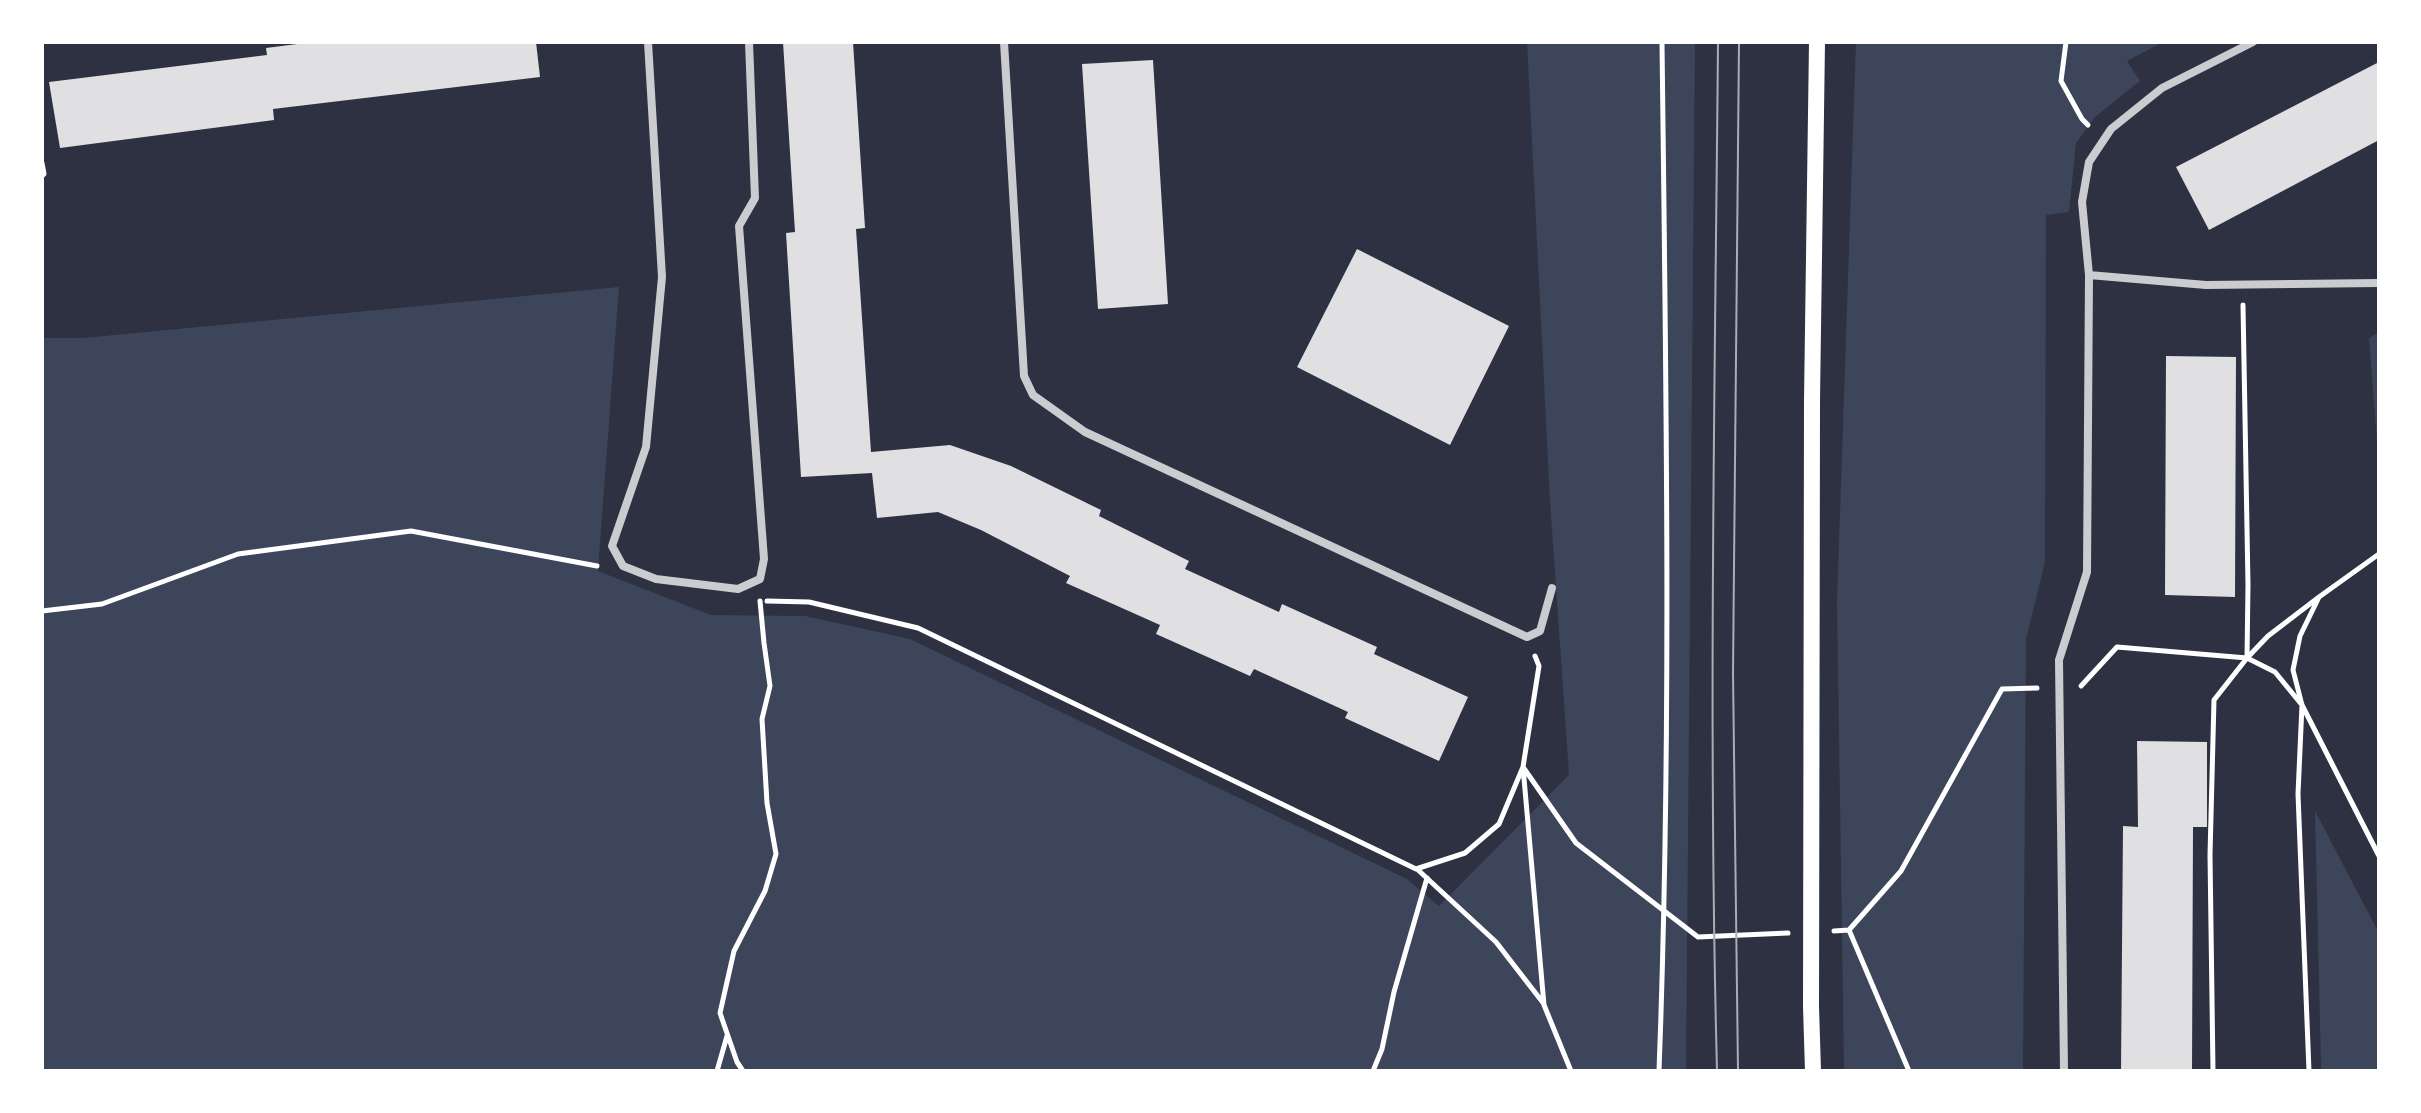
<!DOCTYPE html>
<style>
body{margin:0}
#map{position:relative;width:2421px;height:1113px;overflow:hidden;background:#2d3142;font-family:"Sofia Sans Condensed",sans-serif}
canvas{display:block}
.frame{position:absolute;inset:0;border:44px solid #fff;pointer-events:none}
</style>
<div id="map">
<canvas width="2421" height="1113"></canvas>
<div class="frame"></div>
</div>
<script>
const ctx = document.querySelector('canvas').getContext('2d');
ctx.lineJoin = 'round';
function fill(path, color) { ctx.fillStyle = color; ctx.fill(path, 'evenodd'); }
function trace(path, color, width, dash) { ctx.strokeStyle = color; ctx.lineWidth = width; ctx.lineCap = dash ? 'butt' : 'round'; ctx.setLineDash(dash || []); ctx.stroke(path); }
const green = new Path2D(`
 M 1527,42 L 1695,42 L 1686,1071 L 42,1071 L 42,338 L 83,338 L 619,287 L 598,571 L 711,615 L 805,616 L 910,639 L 1407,879 L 1439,906 L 1569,775 L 1550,501 Z
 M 1856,42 L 2163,42 L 2127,61 L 2140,81 L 2095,117 L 2076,143 L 2069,212 L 2046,215 L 2045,562 L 2026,639 L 2023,1071 L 1844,1071 L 1837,601 Z
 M 2379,332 L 2379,467 L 2369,338 Z
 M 2315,811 L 2379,933 L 2379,1071 L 2323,1071 L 2321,1068 Z`);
const building = new Path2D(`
 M 313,42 L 536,42 L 540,77 L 273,109 L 274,120 L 60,148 L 49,82 L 267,55 L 266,48 Z
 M 783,42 L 853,42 L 865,228 L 856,229 L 871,452 L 950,445 L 1011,466 L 1101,510 L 1099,516 L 1189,561 L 1185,569 L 1279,612 L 1282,604 L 1377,647 L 1374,654 L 1468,697 L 1439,761 L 1345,718 L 1348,712 L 1254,669 L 1250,676 L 1156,634 L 1160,625 L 1066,583 L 1070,576 L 981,530 L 938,512 L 877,518 L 872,473 L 801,477 L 786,233 L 795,232 Z
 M 1153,60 L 1168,304 L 1098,309 L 1082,64 Z
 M 2379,62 L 2379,140 L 2209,230 L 2176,167 Z
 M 1357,249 L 1509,326 L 1450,445 L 1297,367 Z
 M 2166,356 L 2236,357 L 2235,597 L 2165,595 Z
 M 2137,741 L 2207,742 L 2207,827 L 2193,827 L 2192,1071 L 2121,1071 L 2123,826 L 2138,827 Z`);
const path = new Path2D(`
 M 2066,42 L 2061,81 L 2082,119 L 2088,125
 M 42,163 L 44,174 L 42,176
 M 2379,554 L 2319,597 L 2300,636 L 2293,670 L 2302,705 L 2379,856
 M 767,601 L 809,602 L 918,628 L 1416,869 L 1465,853 L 1499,824 L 1523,767 L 1544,1005 L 1571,1071
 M 42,611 L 102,604 L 238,554 L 411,531 L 597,566
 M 1535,656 L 1539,666 L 1523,767 L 1576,843 L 1698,937 L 1788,933
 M 2247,658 L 2275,672 L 2302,705 L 2298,794 L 2309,1071
 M 2081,686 L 2117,647 L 2247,658 L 2268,636 L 2319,597
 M 1417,869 L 1496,942 L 1544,1004
 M 1849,930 L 1901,871 L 2002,689 L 2037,688
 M 1834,931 L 1849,930 L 1909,1071
 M 717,1071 L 727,1036
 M 743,1071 L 737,1062 L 720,1013 L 734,951 L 765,891 L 776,854 L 767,803 L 762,719 L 770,686 L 764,643 L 760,601
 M 1373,1071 L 1382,1049 L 1394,992 L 1427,878
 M 1659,1071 C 1672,728 1666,385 1662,42
 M 2213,1071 L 2210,855 L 2214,700 L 2247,658 L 2248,585 L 2243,305`);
const minor = new Path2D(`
 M 648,42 L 662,277 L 646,447 L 612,546 L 623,566 L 656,579 L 738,589 L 760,579 L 764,559 L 739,226 L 755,198 L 749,42
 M 1004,42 L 1024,376 L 1033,395 L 1085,432 L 1527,637 L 1540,631 L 1552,588
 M 2089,275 L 2206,285 L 2379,283
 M 2064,1071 L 2059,660 L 2087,572 L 2089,275 L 2082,202 L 2089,162 L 2111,129 L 2162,88 L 2253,42`);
const secondary = new Path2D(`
 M 1813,1071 L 1811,1007 L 1812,400 L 1817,42`);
const tram = new Path2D(`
 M 1717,1071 C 1708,728 1715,385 1718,42
 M 1738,1071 L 1733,673 L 1739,42`);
fill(green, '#3c4559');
fill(building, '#e0e0e3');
trace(path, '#fff', 5);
trace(minor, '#caccd0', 8);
trace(secondary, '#fff', 16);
trace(tram, '#abadb3', 2);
</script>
